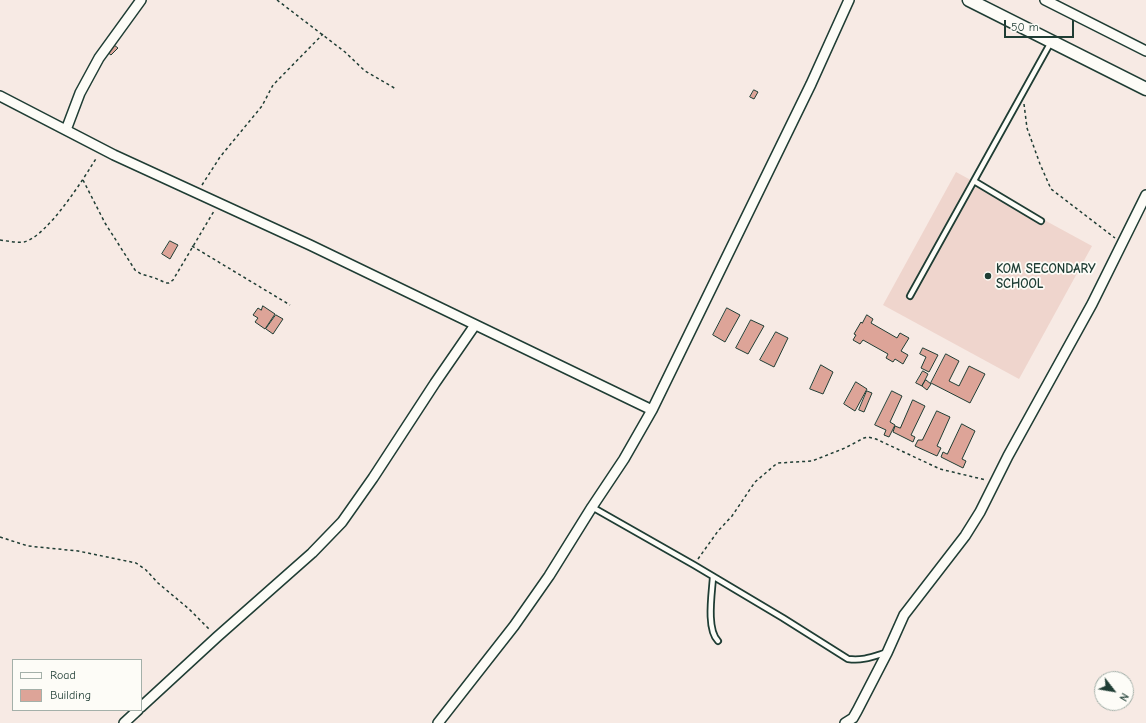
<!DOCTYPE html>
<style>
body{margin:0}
#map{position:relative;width:1146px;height:723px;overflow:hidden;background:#f7eae4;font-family:"Comic Neue",sans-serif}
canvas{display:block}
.legend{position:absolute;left:12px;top:659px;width:130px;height:52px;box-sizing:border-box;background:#fdfcf7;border:1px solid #a4b0a9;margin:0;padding:5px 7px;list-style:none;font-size:12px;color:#1f3d34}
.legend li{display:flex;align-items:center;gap:8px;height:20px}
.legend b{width:20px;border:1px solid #a4b0a9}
.north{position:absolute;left:1094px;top:671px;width:40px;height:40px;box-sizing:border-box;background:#fdfcf7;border:1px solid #a4b0a9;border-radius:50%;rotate:121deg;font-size:11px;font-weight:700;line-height:16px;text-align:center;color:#1f3d34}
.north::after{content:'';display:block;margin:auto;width:14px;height:18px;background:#1f3d34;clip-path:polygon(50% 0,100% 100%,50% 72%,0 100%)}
.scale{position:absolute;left:1004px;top:20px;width:70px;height:18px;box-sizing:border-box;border:2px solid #1f3d34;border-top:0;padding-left:5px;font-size:12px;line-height:14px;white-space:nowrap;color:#1f3d34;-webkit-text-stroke:3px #fdfcf7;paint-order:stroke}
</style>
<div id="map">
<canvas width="1146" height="723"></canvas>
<ul class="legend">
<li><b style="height:5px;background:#fdfcf7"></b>Road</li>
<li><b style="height:11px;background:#dda498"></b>Building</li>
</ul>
<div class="north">N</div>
<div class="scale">50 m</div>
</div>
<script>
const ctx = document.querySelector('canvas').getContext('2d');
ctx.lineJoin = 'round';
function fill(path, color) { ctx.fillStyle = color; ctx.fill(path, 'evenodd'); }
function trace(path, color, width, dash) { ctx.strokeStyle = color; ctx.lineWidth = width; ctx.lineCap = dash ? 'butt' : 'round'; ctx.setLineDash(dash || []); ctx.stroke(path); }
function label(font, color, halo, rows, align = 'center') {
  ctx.font = font + ' "Comic Neue",sans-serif'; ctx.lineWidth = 3.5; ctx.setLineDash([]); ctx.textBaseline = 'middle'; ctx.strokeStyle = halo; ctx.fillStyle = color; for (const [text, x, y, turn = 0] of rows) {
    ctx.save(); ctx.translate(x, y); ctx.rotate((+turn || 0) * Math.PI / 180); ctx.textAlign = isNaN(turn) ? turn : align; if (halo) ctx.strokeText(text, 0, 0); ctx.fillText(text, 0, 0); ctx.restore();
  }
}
const built = new Path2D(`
 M 956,172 L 1092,246 L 1019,379 L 883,305 Z`);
const building = new Path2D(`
 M 114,45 L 118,48 L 111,55 L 107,52 Z
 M 754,90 L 758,92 L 754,99 L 750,97 Z
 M 170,241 L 178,245 L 170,259 L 162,254 Z
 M 263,306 L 275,314 L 265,329 L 255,322 L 258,318 L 253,315 L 258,308 L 261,310 Z
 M 727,308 L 740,315 L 725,342 L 713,335 Z
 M 276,315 L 283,319 L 273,334 L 266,329 Z
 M 867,315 L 873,319 L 871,323 L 897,338 L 900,333 L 909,338 L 901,351 L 908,355 L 903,364 L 895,359 L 893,362 L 886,358 L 888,354 L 863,340 L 860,344 L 853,340 L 856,335 L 854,334 L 861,322 L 862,323 Z
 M 751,320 L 764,326 L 748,354 L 736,348 Z
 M 776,332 L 788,338 L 774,367 L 760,360 Z
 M 923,348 L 938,355 L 929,372 L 921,368 L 926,357 L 920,354 Z
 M 946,354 L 959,361 L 949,381 L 959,386 L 969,366 L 985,374 L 970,403 L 931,383 Z
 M 821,365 L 833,372 L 823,394 L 810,389 Z
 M 923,371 L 928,374 L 922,386 L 916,383 Z
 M 926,380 L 931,384 L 927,390 L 922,386 Z
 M 856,382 L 867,389 L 855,411 L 844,404 Z
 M 867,391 L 872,393 L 864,412 L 859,410 Z
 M 892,391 L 902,396 L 890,422 L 895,425 L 889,437 L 884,435 L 886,430 L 875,425 Z
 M 913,400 L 925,406 L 911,435 L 915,437 L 913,442 L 893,432 L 895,426 L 900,428 Z
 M 937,411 L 950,417 L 937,446 L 941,448 L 937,456 L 915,446 L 918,440 L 922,440 Z
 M 962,424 L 975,431 L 962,459 L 966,461 L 963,468 L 941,457 L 943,452 L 947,454 Z`);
const path = new Path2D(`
 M 277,0 L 345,52 L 365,71 L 396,89
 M 1024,104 L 1027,128 L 1040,164 L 1051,189 L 1115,238
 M 83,180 L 105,223 L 135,270 L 141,274 L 155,278 L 166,283 L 169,283 L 173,280 L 214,211
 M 202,185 L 220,157 L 262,106 L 273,85 L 323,34
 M 0,240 C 8,241 16,243 24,242 C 48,236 84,178 97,157
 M 192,246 L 290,305
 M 0,537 L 28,546 L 78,551 L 136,563 L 146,570 L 158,583 L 189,609 L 210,630
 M 698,559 L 718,531 L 732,516 L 755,482 L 775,465 L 778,463 L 812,461 L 845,448 L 864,438 L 868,437 L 876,439 L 940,469 L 986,480`);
const lane = new Path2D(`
 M 974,181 L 1041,221
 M 910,296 L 1051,42
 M 592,507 L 694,565 L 783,618 L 848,659 C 862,661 872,657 885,653
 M 713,577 C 712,593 706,629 718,641`);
const street = new Path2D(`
 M 1045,0 L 1146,51
 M 0,96 L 114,155 L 310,245 L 652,410
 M 66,130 L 80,93 L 99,58 L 141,0
 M 141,707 L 217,637 L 312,553 L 342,522 L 373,478 L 435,383 L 475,325
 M 124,723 L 138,710
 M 438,723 L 514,626 L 549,576 L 592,507 L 624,459 L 652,410 L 811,84 L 849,0
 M 845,723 L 853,718 L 857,711 L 887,653 L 904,615 L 965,536 L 980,512 L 1008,456 L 1092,304 L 1146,195`);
const secondary = new Path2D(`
 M 969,0 L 1146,89`);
const markers = [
 [988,276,4,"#1f3d34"]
];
const poiNames = [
 ["KOM SECONDARY",996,269],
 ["SCHOOL",996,284]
];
fill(built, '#efd5cd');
fill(building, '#dda498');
trace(building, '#1f3d34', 1);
trace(lane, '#1f3d34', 8);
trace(street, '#1f3d34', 12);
trace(secondary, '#1f3d34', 15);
trace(path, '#1f3d34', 1.5, [3, 3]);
trace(lane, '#fdfcf7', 4.5);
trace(street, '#fdfcf7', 9);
trace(secondary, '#fdfcf7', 12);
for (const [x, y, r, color] of markers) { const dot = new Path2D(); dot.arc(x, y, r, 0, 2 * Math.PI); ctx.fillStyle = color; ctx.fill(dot); trace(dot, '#fdfcf7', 1.5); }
label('bold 13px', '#1f3d34', '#fdfcf7', poiNames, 'left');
</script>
